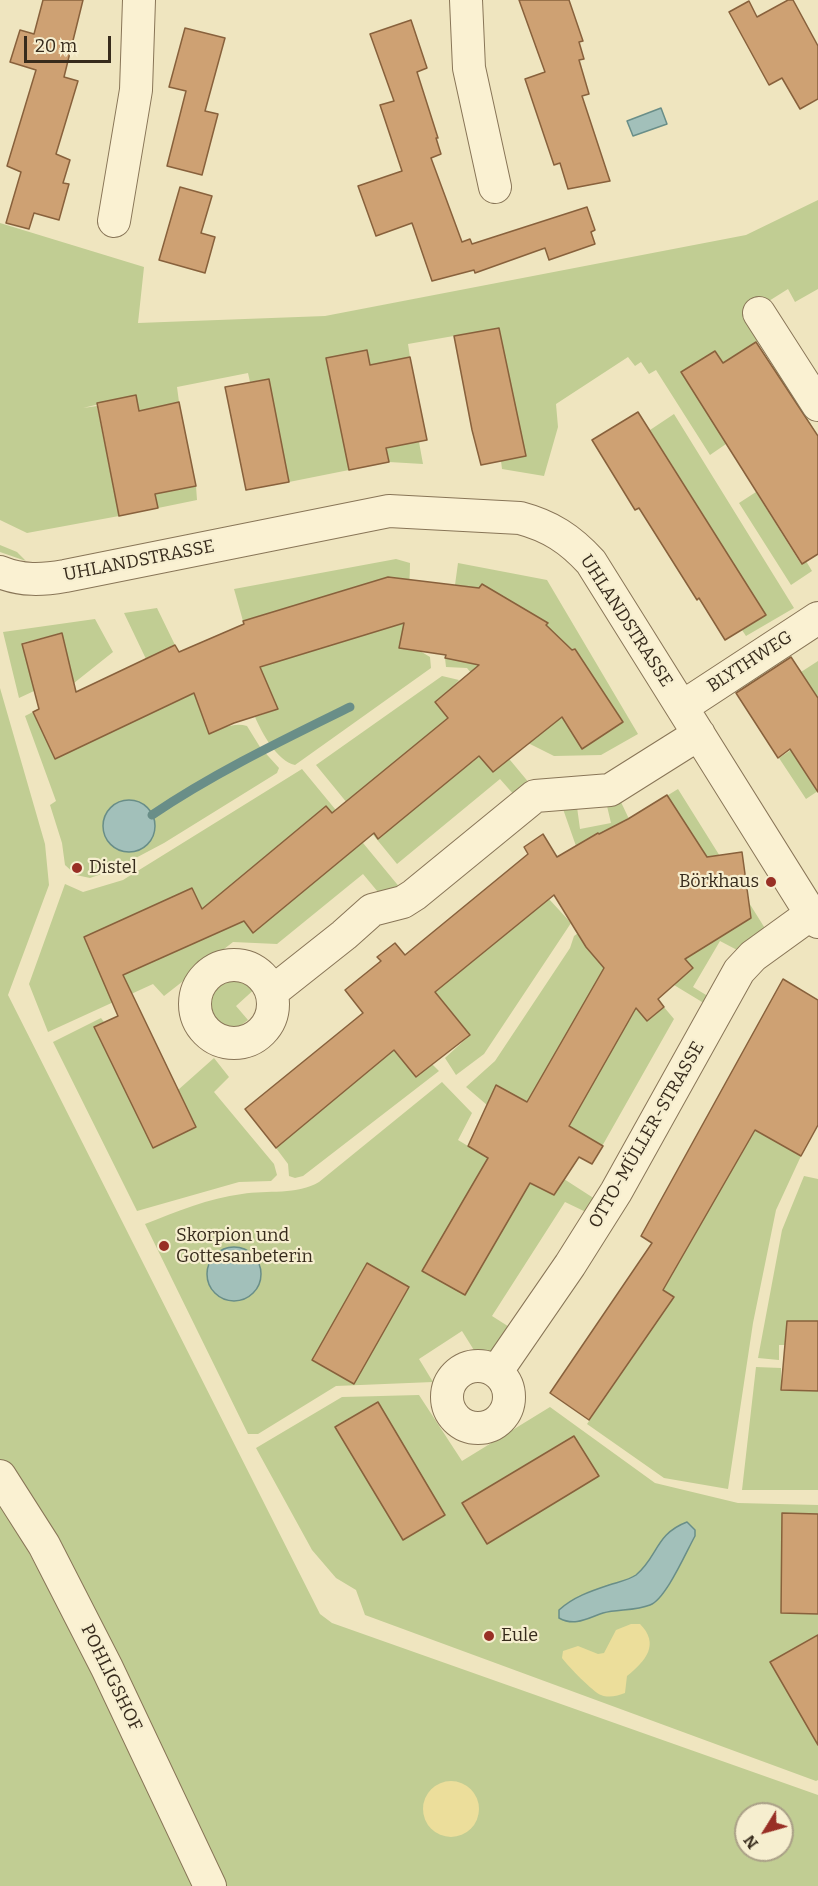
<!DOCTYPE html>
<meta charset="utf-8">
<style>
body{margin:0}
#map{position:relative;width:818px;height:1886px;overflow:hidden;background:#efe5bf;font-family:Bitter,serif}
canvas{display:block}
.north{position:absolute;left:734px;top:1802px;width:60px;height:60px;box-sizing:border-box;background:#f6eecf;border:2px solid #aaa087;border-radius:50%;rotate:233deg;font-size:16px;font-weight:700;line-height:24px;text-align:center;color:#372b1c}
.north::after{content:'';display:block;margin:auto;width:21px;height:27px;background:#982f25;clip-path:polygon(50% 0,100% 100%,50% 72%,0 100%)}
.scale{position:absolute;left:24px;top:36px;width:87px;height:27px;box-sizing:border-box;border:3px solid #372b1c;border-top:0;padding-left:8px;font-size:18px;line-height:21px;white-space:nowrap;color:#372b1c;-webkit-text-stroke:4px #f6eecf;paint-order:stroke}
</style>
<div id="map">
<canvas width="818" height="1886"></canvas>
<div class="north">N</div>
<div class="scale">20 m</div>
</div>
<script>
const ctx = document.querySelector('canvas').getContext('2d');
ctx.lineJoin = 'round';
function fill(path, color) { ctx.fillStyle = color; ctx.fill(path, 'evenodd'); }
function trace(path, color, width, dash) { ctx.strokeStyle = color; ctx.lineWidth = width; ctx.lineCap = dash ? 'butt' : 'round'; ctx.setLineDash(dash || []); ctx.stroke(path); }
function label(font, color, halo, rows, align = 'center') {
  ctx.font = font + ' Bitter,serif'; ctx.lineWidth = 4.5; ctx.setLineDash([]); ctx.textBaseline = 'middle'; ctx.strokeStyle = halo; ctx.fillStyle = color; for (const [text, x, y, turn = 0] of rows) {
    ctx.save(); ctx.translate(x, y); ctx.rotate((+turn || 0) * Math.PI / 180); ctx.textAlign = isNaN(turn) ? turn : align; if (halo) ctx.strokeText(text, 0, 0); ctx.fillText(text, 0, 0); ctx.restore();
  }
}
const green = new Path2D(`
 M 818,200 L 818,289 L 795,302 L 788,289 L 745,316 L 758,341 L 740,353 L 755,377 L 774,365 L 788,389 L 770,401 L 785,425 L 804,413 L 818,436 L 800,448 L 815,472 L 818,471 L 818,516 L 715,352 L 682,372 L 726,444 L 710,455 L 656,370 L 649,374 L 641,362 L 635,366 L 628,357 L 556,404 L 558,427 L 544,476 L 502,469 L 501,461 L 525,456 L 499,328 L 408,344 L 410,357 L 388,361 L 394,389 L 416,385 L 421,412 L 399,417 L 405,444 L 419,442 L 423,464 L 389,462 L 367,350 L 326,359 L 349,470 L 289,482 L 269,379 L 250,382 L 248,373 L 177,387 L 179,402 L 158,407 L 163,435 L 178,432 L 182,459 L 169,462 L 174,490 L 196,486 L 197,500 L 158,508 L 136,395 L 83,408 L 97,406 L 119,516 L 27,533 L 0,520 L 0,223 L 144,267 L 138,323 L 325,316 L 746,235 Z
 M 674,414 L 794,608 L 746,636 L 742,630 L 766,615 L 650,430 Z
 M 756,492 L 801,564 L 806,561 L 812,571 L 791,585 L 739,503 Z
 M 0,545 L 17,552 L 26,561 L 0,552 Z
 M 396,559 L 410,563 C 410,592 405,620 400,648 L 420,651 L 430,657 L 431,668 L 295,765 C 277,761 262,733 255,717 L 278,709 L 260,667 L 404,623 L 389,577 L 243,621 L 234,589 Z
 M 458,563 L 547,580 L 638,734 L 601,755 L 554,756 L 528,743 L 467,668 L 446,667 L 445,658 Z
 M 157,608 L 175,645 L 146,659 L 124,613 Z
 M 95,619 L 113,652 L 74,683 L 62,633 L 22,643 L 34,691 L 19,698 L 3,632 Z
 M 818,661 L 818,698 L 801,672 Z
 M 442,676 L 459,680 L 451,689 L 530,784 L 515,796 L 500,779 L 397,864 L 316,765 Z
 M 0,688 L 45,844 L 49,885 L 8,995 L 320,1614 L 332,1623 L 818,1795 L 818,1886 L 217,1886 L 0,1465 ZM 746,1814 L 782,1814 L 782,1850 L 746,1850 Z
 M 194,693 L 209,734 C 222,729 233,722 247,726 L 260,747 L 279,768 L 277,773 L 164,843 L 113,870 L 90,878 L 76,875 L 65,865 L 62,843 L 50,805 L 56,801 L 25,716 L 33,712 L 55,759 Z
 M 791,750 L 818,791 L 806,799 L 779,758 Z
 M 302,769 L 401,889 L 378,892 L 363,874 L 277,944 L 233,942 L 164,996 L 153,984 L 48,1032 L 29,984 L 65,884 L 83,892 L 123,880 Z
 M 678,789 L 766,930 L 739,951 L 720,941 L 693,987 L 711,998 L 707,1005 L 674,985 L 576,846 L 563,809 L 577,807 L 580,829 L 611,823 L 607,806 L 620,800 L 629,819 Z
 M 549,899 L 571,923 L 484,1054 L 456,1075 L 445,1058 L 470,1035 L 435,992 Z
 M 606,913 L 605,937 L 674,1019 L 592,1164 L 487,1105 L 466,1087 L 495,1061 L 570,948 L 574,936 Z
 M 233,976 L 258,978 L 258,986 L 236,1006 L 248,1020 L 240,1026 L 229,1031 L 221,1027 L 203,1003 L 207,995 Z
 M 101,1018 L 104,1022 L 94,1027 L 153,1148 L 196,1127 L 178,1090 L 214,1058 L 229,1077 L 214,1092 L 274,1164 L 277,1175 L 271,1181 L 239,1182 L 137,1211 L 53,1042 Z
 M 394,1050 L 416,1077 L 432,1064 L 439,1071 L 303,1176 L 295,1178 L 289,1176 L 288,1164 L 276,1148 Z
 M 442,1082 L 472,1113 L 458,1140 L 488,1158 L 423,1271 L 465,1295 L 530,1183 L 554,1195 L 564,1179 L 595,1199 L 588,1213 L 565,1202 L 492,1316 L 514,1330 L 498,1351 L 477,1355 L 462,1331 L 419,1359 L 433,1382 L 336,1386 L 258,1434 L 248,1434 L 145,1224 C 176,1212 209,1198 242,1194 C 267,1190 298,1195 319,1182 ZM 367,1263 L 409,1287 L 312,1360 Z
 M 755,1130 L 801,1156 L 776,1210 L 753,1323 L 728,1489 L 664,1478 L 587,1424 L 673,1297 L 660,1288 Z
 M 804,1176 L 818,1179 L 818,1321 L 787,1321 L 785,1345 L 779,1345 L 779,1360 L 758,1358 L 782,1230 Z
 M 756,1367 L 781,1368 L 781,1390 L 818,1391 L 818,1490 L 742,1490 Z
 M 419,1395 L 462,1461 L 550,1407 L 655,1483 L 738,1503 L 818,1505 L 818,1780 L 816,1781 L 365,1615 L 356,1590 L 336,1578 L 312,1550 L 256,1448 L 342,1397 Z
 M 0,1501 L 125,1725 L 196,1886 L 0,1886 Z`);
const sand = new Path2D(`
 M 631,1624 L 640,1624 C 660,1644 646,1661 627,1676 L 625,1693 C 618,1696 608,1698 601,1695 C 593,1692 568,1666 562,1658 L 563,1651 L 578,1646 L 598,1654 L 604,1653 L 616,1630 Z
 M423 1809a28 28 0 1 1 56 0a28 28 0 1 1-56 0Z`);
const water = new Path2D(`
 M 661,108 L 667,124 L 633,136 L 627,121 Z
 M103 826a26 26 0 1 1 52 0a26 26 0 1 1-52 0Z
 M207 1274a27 27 0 1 1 54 0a27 27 0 1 1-54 0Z
 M 687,1522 L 695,1530 L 695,1536 C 686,1552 666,1599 650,1605 C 635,1611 618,1609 603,1613 C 588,1618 575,1627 559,1618 L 559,1610 C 573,1597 591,1591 609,1585 C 618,1582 629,1580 636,1575 C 658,1557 655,1534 687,1522 Z`);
const stream = new Path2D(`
 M 152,815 C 214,773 283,740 350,707`);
const building = new Path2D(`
 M 43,0 L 83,0 L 64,77 L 78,81 L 56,154 L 70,160 L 63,183 L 69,184 L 59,220 L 34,213 L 29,229 L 6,223 L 21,172 L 7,166 L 36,70 L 10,62 L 20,30 L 34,34 Z
 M 519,0 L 569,0 L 583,41 L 579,42 L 584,59 L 579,60 L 589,94 L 582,96 L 610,181 L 568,189 L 560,163 L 554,165 L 525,79 L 545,72 Z
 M 788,0 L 793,0 L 818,46 L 818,99 L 800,109 L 782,78 L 769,85 L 729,12 L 749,1 L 757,17 Z
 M 411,20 L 427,68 L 417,72 L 438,138 L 436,138 L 441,154 L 431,158 L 462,242 L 470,239 L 472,244 L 587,207 L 595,230 L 591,232 L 595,244 L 549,260 L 545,248 L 475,273 L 474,270 L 432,281 L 412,223 L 376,236 L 358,186 L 402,171 L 380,105 L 394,101 L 370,34 Z
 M 185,28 L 225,38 L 205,111 L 218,114 L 202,175 L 167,166 L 186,91 L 169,87 Z
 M 180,187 L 212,196 L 201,233 L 215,237 L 205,273 L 159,260 Z
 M 499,328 L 526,456 L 481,465 L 472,430 L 454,336 Z
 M 756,342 L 818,436 L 818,554 L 802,564 L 681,372 L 715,351 L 723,363 Z
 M 367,350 L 370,365 L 410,357 L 427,440 L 386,448 L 389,462 L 349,470 L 326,358 Z
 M 269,379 L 289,482 L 246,490 L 225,387 Z
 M 136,395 L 139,411 L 179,402 L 196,486 L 155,494 L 158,508 L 119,516 L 97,403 Z
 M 638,412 L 766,615 L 725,640 L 699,598 L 697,600 L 639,508 L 635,510 L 592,440 Z
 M 388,577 L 479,588 L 482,584 L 548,623 L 546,625 L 572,650 L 575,649 L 623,722 L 582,749 L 562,717 L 493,772 L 479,756 L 378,839 L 374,833 L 253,933 L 244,921 L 123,975 L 196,1127 L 153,1148 L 94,1027 L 118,1016 L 84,937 L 192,888 L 202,909 L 326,806 L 332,813 L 448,718 L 435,702 L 479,665 L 445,658 L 446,655 L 399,648 L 404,623 L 260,667 L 278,709 L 234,723 L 209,734 L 194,693 L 55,759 L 33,712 L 39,709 L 22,644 L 62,633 L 76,692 L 175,645 L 179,652 L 244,624 L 243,621 Z
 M 791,657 L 818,698 L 818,792 L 790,749 L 778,758 L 736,693 Z
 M 667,795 L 707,857 L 742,852 L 751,918 L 685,959 L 693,968 L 658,999 L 664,1007 L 647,1021 L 636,1008 L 569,1126 L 603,1146 L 592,1164 L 579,1157 L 554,1195 L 530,1183 L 465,1295 L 422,1271 L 488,1158 L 468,1146 L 496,1085 L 527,1102 L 604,968 L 586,947 L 554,895 L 435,992 L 470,1035 L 416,1077 L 394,1050 L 276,1148 L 245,1109 L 363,1013 L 345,990 L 381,961 L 377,957 L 395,943 L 405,955 L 528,854 L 524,847 L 543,834 L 557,857 L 598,833 L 599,834 L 628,819 Z
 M 783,979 L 818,1000 L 818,1125 L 801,1156 L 755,1130 L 663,1290 L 674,1297 L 589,1420 L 550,1393 L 652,1243 L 641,1236 Z
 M 367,1263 L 409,1287 L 354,1384 L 312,1360 Z
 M 787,1321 L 818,1321 L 818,1391 L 781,1390 Z
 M 378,1402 L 445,1515 L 403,1540 L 335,1427 Z
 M 574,1436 L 599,1476 L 487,1544 L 462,1503 Z
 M 782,1513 L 818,1514 L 818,1614 L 781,1613 Z
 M 818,1635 L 818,1745 L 770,1662 Z`);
const minor = new Path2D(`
 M 466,0 L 469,68 L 495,187
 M 114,221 L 136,90 L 139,0
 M 759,313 L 818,405
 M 0,572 C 22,581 42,580 65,576 L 389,511 L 520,518 C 550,526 570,539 591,562 L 811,914 L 818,922
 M 682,707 L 818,618
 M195 1004a39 39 0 1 1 78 0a39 39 0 1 1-78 0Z
 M 272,992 L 344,935 L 372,910 L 403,902 L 414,895 L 535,796 L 610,790 L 699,734
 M447 1397a31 31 0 1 1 62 0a31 31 0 1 1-62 0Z
 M 497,1371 L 570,1265 L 616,1192 L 739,971 L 753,956 L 811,914
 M 0,1476 L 44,1545 L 107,1668 L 210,1886`);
const markers = [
 [77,868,6,"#982f25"],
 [771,882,6,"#982f25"],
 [164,1246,6,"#982f25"],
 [489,1636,6,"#982f25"]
];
const streetNames = [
 ["UHLANDSTRASSE",139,561,-11],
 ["UHLANDSTRASSE",626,621,57],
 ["BLYTHWEG",750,662,-33],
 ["OTTO-MÜLLER-STRASSE",647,1135,-60],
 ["POHLIGSHOF",111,1678,64]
];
const poiNames = [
 ["Distel",89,868],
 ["Börkhaus",759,882,"right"],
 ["Skorpion und",176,1236],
 ["Gottesanbeterin",176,1257],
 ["Eule",501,1636]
];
fill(green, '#c1cd93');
fill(sand, '#ecde9b');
fill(water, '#a2c0ba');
trace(water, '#698e88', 1.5);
trace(stream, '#698e88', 9);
fill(building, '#cea173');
trace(building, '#88613c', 1.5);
trace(minor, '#887557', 34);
trace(minor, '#faf1d2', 32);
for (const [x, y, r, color] of markers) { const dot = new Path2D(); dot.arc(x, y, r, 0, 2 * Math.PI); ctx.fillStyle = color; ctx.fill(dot); trace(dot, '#f6eecf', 2); }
label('18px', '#372b1c', '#f6eecf', streetNames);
label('18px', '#372b1c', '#f6eecf', poiNames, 'left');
</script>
